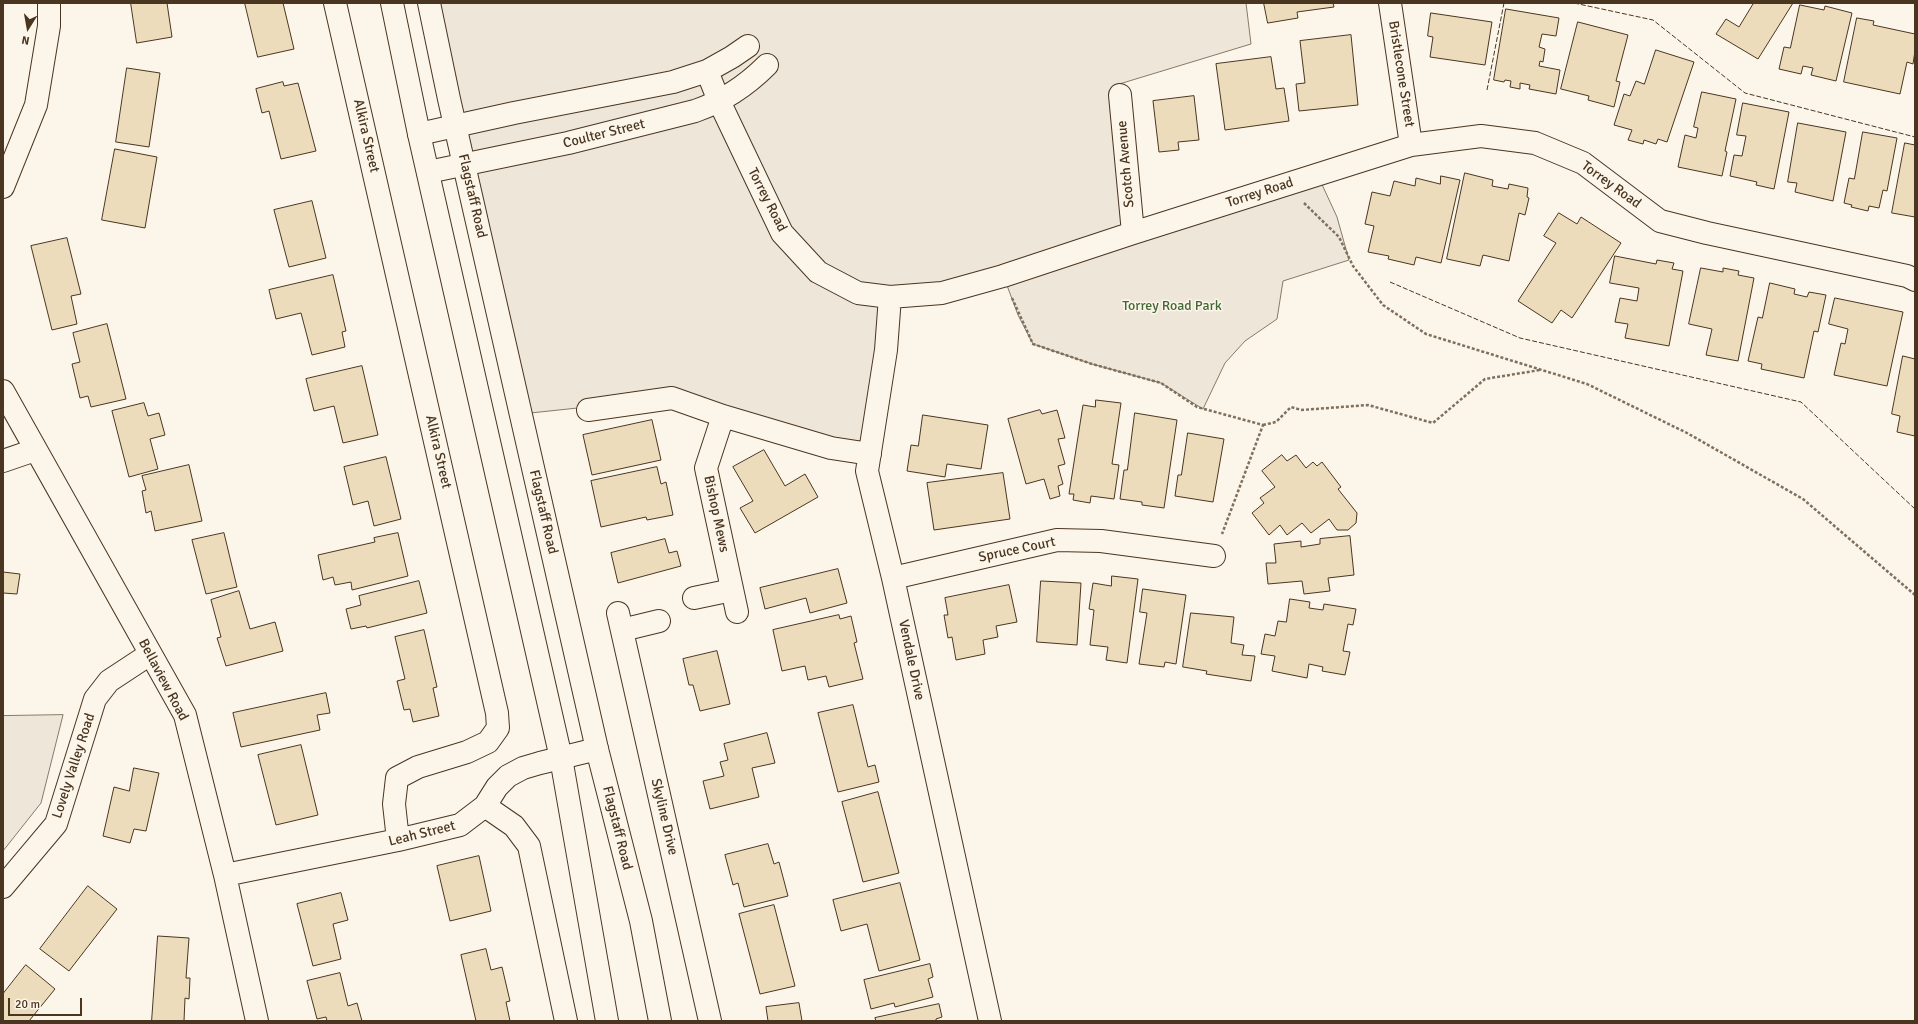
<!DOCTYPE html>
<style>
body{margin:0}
#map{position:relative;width:1918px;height:1024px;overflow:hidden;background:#fbf6e9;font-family:Signika,sans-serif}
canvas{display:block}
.frame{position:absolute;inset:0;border:4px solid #4a3520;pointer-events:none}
.north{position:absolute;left:8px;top:8px;width:40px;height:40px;-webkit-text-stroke:3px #fbf6e9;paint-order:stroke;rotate:191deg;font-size:11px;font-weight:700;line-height:16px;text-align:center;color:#4a3520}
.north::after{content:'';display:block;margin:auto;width:14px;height:18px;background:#4a3520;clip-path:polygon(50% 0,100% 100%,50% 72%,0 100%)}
.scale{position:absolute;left:8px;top:998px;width:74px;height:18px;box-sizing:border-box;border:2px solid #4a3520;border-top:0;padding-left:5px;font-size:12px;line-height:14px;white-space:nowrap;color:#4a3520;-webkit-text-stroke:3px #fbf6e9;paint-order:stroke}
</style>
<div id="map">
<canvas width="1918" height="1024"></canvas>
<div class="frame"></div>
<div class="north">N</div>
<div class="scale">20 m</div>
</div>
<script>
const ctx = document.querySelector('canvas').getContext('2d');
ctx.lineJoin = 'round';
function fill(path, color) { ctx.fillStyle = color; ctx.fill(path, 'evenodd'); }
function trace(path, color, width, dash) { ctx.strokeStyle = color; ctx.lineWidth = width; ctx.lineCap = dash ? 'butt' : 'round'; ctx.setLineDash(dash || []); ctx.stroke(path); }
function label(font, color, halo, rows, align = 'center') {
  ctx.font = font + ' Signika,sans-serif'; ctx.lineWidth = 3; ctx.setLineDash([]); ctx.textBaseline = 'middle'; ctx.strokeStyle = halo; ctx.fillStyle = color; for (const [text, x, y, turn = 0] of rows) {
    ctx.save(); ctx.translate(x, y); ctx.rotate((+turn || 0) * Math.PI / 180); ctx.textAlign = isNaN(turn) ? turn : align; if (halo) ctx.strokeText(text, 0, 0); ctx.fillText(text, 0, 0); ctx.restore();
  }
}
const green = new Path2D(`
 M 429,3 L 1246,3 L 1251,44 L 1116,85 L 1133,233 L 890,297 L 870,454 L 672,398 L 521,414 Z
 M 1319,178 L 1337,217 L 1349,260 L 1283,281 L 1277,319 L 1245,341 L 1225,363 L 1203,409 L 1161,383 L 1092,364 L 1033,344 L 1018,315 L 1005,280 Z
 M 63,715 L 41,803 L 3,851 L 3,716 Z`);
const building = new Path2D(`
 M 131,3 L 167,3 L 172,37 L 137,43 Z
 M 245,3 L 283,3 L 294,49 L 258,57 Z
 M 1264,3 L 1333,3 L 1334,7 L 1297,12 L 1298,18 L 1268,23 Z
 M 1752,3 L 1793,3 L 1758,59 L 1716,34 L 1726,19 L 1739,27 L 1753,4 Z
 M 1800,5 L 1824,10 L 1825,6 L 1852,13 L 1836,81 L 1811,75 L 1813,68 L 1803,66 L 1801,74 L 1779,69 L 1784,47 L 1790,48 Z
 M 1506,9 L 1559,18 L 1556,36 L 1542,34 L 1539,47 L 1545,49 L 1543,62 L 1540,61 L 1539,66 L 1560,70 L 1556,94 L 1529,89 L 1530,85 L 1520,83 L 1520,89 L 1510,87 L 1511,81 L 1505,80 L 1504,82 L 1494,80 Z
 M 1431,13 L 1492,22 L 1485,65 L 1430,57 L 1433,37 L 1428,36 Z
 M 1857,18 L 1874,21 L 1873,25 L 1915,34 L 1915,51 L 1913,64 L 1907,62 L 1900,94 L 1844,82 Z
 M 1578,22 L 1628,35 L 1616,81 L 1620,82 L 1614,107 L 1588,100 L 1589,96 L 1561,89 Z
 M 1351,35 L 1358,105 L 1299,111 L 1296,84 L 1305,83 L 1300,41 Z
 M 1656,50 L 1694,62 L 1667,142 L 1658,139 L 1656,144 L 1644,140 L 1643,144 L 1628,140 L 1632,130 L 1614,125 L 1624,94 L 1630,96 L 1636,81 L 1644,84 Z
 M 1271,57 L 1276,89 L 1284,88 L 1289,121 L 1225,130 L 1216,64 Z
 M 127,68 L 160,73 L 149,147 L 116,142 Z
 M 283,82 L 284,86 L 298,83 L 316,151 L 281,159 L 269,111 L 262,113 L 256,89 Z
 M 1702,92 L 1736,99 L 1725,151 L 1727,152 L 1722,176 L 1678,167 L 1685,135 L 1696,138 L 1698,128 L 1694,127 Z
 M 1194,96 L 1199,140 L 1178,142 L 1179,150 L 1159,152 L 1153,101 Z
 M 1743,103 L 1789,112 L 1774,189 L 1756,185 L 1757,182 L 1730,176 L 1734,155 L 1742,156 L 1746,136 L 1737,135 Z
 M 1798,123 L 1846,132 L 1833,201 L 1795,192 L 1797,183 L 1788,182 Z
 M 1863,132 L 1897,138 L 1887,191 L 1883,190 L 1879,208 L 1869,206 L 1868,211 L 1851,207 L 1852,205 L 1844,203 L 1849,178 L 1854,179 Z
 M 1905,143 L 1915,145 L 1915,217 L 1892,213 Z
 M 115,149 L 157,157 L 145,228 L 102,220 Z
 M 1465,173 L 1493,180 L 1492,186 L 1508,189 L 1509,184 L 1528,188 L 1527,197 L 1529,198 L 1525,215 L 1519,213 L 1509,261 L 1483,255 L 1480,266 L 1447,259 Z
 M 1441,176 L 1460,180 L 1441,263 L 1416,257 L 1414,265 L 1388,259 L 1389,256 L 1368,252 L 1374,226 L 1365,224 L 1372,192 L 1390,196 L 1394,181 L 1415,186 L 1416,178 L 1440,184 Z
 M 312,201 L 326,258 L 289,267 L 274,210 Z
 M 1559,213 L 1577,224 L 1581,217 L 1621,243 L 1572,318 L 1561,310 L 1552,323 L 1518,301 L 1556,243 L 1544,236 Z
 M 67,238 L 81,294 L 71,296 L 77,324 L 52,330 L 31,246 Z
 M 1615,256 L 1656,264 L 1657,260 L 1674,263 L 1672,269 L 1683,271 L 1669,346 L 1625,338 L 1628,324 L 1615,322 L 1620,298 L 1637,301 L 1639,288 L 1610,283 Z
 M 1701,268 L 1723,272 L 1723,268 L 1739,271 L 1738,275 L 1754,278 L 1738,361 L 1706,355 L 1712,329 L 1689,324 Z
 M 333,275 L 346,331 L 342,332 L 345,347 L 312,355 L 301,313 L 276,319 L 269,290 Z
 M 1770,283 L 1795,289 L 1794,294 L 1807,297 L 1809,292 L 1826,295 L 1818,332 L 1814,331 L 1804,378 L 1761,369 L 1762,364 L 1748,361 L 1758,317 L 1762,318 Z
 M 1835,298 L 1903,312 L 1887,386 L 1834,375 L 1841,343 L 1845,344 L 1848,329 L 1829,324 Z
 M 107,324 L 126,399 L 91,407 L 88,396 L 80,398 L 72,364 L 80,362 L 73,333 Z
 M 1903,356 L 1915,359 L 1915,442 L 1915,436 L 1897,432 L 1900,416 L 1892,414 Z
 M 362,366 L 378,435 L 343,443 L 334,406 L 314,411 L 306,379 Z
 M 1096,400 L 1121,403 L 1112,464 L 1119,465 L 1114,499 L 1091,496 L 1090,503 L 1073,500 L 1074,494 L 1069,494 L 1083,405 L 1095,407 Z
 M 144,403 L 148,416 L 159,413 L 165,435 L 150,439 L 158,469 L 129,477 L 112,411 Z
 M 1040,410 L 1042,414 L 1057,410 L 1065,438 L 1058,439 L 1065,464 L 1058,466 L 1063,484 L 1058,486 L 1060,496 L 1050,499 L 1044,479 L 1026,484 L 1008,419 Z
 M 1135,413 L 1177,420 L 1164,508 L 1142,505 L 1142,502 L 1120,499 L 1124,470 L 1127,470 Z
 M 923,415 L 988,425 L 981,469 L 947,464 L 945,477 L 907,471 L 911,445 L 918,446 Z
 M 652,420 L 661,460 L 592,475 L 583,435 Z
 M 1188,433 L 1224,439 L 1213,502 L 1175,496 L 1178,475 L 1181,475 Z
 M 764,450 L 785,486 L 805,474 L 818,497 L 755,533 L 740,508 L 753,501 L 733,467 Z
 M 1282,455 L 1287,461 L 1296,455 L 1306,468 L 1313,462 L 1317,466 L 1322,462 L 1341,487 L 1338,489 L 1357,513 L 1356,523 L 1348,530 L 1337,530 L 1329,519 L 1311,533 L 1302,523 L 1287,535 L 1280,525 L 1269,535 L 1252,513 L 1264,503 L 1260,498 L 1275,487 L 1262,471 Z
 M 386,457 L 401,519 L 374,526 L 368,501 L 353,505 L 344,467 Z
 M 189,465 L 202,521 L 155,531 L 151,511 L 146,513 L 142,491 L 146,490 L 142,476 Z
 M 657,467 L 661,484 L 666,482 L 673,515 L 647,520 L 646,517 L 601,527 L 591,481 Z
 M 1003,473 L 1010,519 L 934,530 L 927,483 Z
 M 224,533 L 237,587 L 206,594 L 192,540 Z
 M 398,533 L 408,576 L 352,590 L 351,582 L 335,585 L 333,577 L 323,580 L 318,555 L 375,542 L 374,538 Z
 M 1350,536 L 1354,575 L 1328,578 L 1330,591 L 1304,594 L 1302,581 L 1268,584 L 1266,563 L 1276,563 L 1274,544 L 1301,541 L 1301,547 L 1320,544 L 1320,539 Z
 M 665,539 L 669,553 L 677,551 L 681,566 L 618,583 L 611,553 Z
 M 838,569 L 847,603 L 810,613 L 806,598 L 765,609 L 760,588 Z
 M 3,572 L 20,574 L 17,594 L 3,593 Z
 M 1112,576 L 1138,579 L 1127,663 L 1106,660 L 1108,647 L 1090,645 L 1094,610 L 1089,609 L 1093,583 L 1111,586 Z
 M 419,581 L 427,613 L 367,628 L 366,626 L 351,629 L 346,609 L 361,605 L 359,596 Z
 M 1041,581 L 1081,583 L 1077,645 L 1037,642 Z
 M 1009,585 L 1017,622 L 996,626 L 998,637 L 983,640 L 985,654 L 956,660 L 952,637 L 948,638 L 944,615 L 948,615 L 945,598 Z
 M 1143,589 L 1186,595 L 1176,664 L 1165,662 L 1164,667 L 1139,664 L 1147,613 L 1140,612 Z
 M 239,591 L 250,629 L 275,622 L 283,651 L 226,666 L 217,638 L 221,637 L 211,600 Z
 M 1290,599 L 1310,602 L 1309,608 L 1323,610 L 1324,604 L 1356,609 L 1353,625 L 1348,624 L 1343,651 L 1350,652 L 1345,675 L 1322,671 L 1323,667 L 1309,664 L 1307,678 L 1272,671 L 1275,656 L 1261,654 L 1265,634 L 1275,636 L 1278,621 L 1286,622 Z
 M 1191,613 L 1234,617 L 1231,643 L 1244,645 L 1242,655 L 1255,656 L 1251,681 L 1206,674 L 1207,671 L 1183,667 Z
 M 839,615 L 840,619 L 851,616 L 857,642 L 854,643 L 863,679 L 829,687 L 826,676 L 808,680 L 805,666 L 782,671 L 773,630 Z
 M 424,630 L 437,687 L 433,688 L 439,716 L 413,722 L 410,709 L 404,710 L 397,681 L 405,679 L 395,637 Z
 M 717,651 L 730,704 L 700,711 L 693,685 L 689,685 L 683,659 Z
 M 326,693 L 330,713 L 317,715 L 320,730 L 241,747 L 233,713 Z
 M 853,705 L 868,767 L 875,765 L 879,782 L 838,792 L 818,713 Z
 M 767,733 L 775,763 L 752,768 L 759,797 L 710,809 L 703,781 L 724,776 L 720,762 L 728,760 L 724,744 Z
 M 301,745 L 318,815 L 276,825 L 258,755 Z
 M 134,768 L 159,773 L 146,831 L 134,829 L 130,843 L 103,836 L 114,787 L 129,791 Z
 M 878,792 L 899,873 L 863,882 L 842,802 Z
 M 768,844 L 774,864 L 779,862 L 788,896 L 744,907 L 738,883 L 733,885 L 725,855 Z
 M 479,856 L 491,911 L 450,921 L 437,866 Z
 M 900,883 L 920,960 L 879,971 L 867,924 L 841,931 L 833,900 Z
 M 88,886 L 117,909 L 69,971 L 40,949 Z
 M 341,893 L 348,920 L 333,924 L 341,959 L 313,966 L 297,904 Z
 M 774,905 L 795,986 L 760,994 L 739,914 Z
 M 158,936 L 189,938 L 186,978 L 190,978 L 189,999 L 185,998 L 184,1021 L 152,1021 Z
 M 486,949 L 491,970 L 502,967 L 510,1001 L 506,1002 L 510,1021 L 476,1021 L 461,955 Z
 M 930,964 L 933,977 L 928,979 L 933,997 L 895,1007 L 894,1003 L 871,1009 L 864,980 Z
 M 26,965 L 55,989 L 29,1021 L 3,1021 L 3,994 Z
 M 340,973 L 348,1006 L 357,1003 L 362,1021 L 327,1021 L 326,1017 L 317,1019 L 307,981 Z
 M 799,1003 L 802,1021 L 768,1021 L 766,1007 Z
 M 939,1004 L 942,1017 L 936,1019 L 936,1021 L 876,1021 L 875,1018 Z`);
const path = new Path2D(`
 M 1304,203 L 1339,237 L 1353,266 L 1383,305 L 1426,334 L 1587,384 L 1687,433 L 1803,499 L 1915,595
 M 1012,298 L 1033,344 L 1092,364 L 1161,383 L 1197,407 L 1263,425 L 1222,534
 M 1263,425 L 1276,422 L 1291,407 L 1301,410 L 1368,405 L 1433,423 L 1485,379 L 1540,370`);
const minor = new Path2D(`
 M 335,3 L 497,713 L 498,728 L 488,742 L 467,752 L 418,767 L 397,778 L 394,804 L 398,840
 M 1390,3 L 1411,145
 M 707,71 L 719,101 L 782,233 L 818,272 L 858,293 L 890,297 L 942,293 L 1003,276 L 1133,233 L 1411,145 L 1481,136 L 1535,143 L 1583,163 L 1660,221 L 1707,233 L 1907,276 L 1915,280
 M 1120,95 L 1133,233
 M 419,134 L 514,113 L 673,82 L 707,71 L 732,57 L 748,46
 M 428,172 L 568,143 L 695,111 C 724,101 746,86 767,65
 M 3,187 L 36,105 L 49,26 L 49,3
 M 890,297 L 886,350 L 867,471 L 893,578 L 990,1021
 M 3,391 L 185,715 L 225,875 L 257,1021
 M 588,410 L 672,398 L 723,416 L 831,448 L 870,454
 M 723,416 L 706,468 L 737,612
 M 3,461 L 35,450
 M 893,578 L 1057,540 L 1101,541 L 1214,556
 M 694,598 L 732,590
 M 618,613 L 710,1021
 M 622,630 L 659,621
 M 485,806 L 514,826 L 529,846 L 566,1021
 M 225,875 L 398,840 L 460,825 L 485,806 L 497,787 L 508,776 L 523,768 L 540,763 L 597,749
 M 3,887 L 56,824 L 95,699 L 109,681 L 150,654`);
const major = new Path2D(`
 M 392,3 L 419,134 L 561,758 L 607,1021
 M 429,3 L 449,99 L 546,525 L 597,749 L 641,921 L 660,1021`);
const fence = new Path2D(`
 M 1574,3 L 1653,20 L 1745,93 L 1915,137
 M 1487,90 L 1504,3
 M 1390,282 L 1520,338 L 1801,402 L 1915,509`);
const streetNames = [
 ["Bristlecone Street",1401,74,81],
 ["Coulter Street",604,134,-14],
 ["Alkira Street",366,136,77],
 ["Scotch Avenue",1126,164,-95],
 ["Torrey Road",1611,185,36],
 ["Torrey Road",1260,193,-18],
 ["Flagstaff Road",472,196,77],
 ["Torrey Road",767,200,63],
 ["Alkira Street",438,452,77],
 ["Flagstaff Road",543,512,77],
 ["Bishop Mews",716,514,78],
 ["Spruce Court",1017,550,-12],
 ["Vendale Drive",911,660,78],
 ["Bellaview Road",163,680,62],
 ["Lovely Valley Road",74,766,-72],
 ["Skyline Drive",664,817,77],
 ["Flagstaff Road",617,828,76],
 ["Leah Street",422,834,-14]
];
const parkNames = [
 ["Torrey Road Park",1172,306]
];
fill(green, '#ede6d9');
trace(green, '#887966', 1);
fill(building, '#ecdcbc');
trace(building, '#4a3520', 1);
trace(minor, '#4a3520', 24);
trace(major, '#4a3520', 24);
trace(path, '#7f6f5c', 2.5, [3, 2]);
trace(minor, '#fbf6e9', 22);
trace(major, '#fbf6e9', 22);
trace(fence, '#4a3520', 1, [5, 2]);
label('14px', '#4a3520', '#fbf6e9', streetNames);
label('14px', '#436837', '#fbf6e9', parkNames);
</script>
